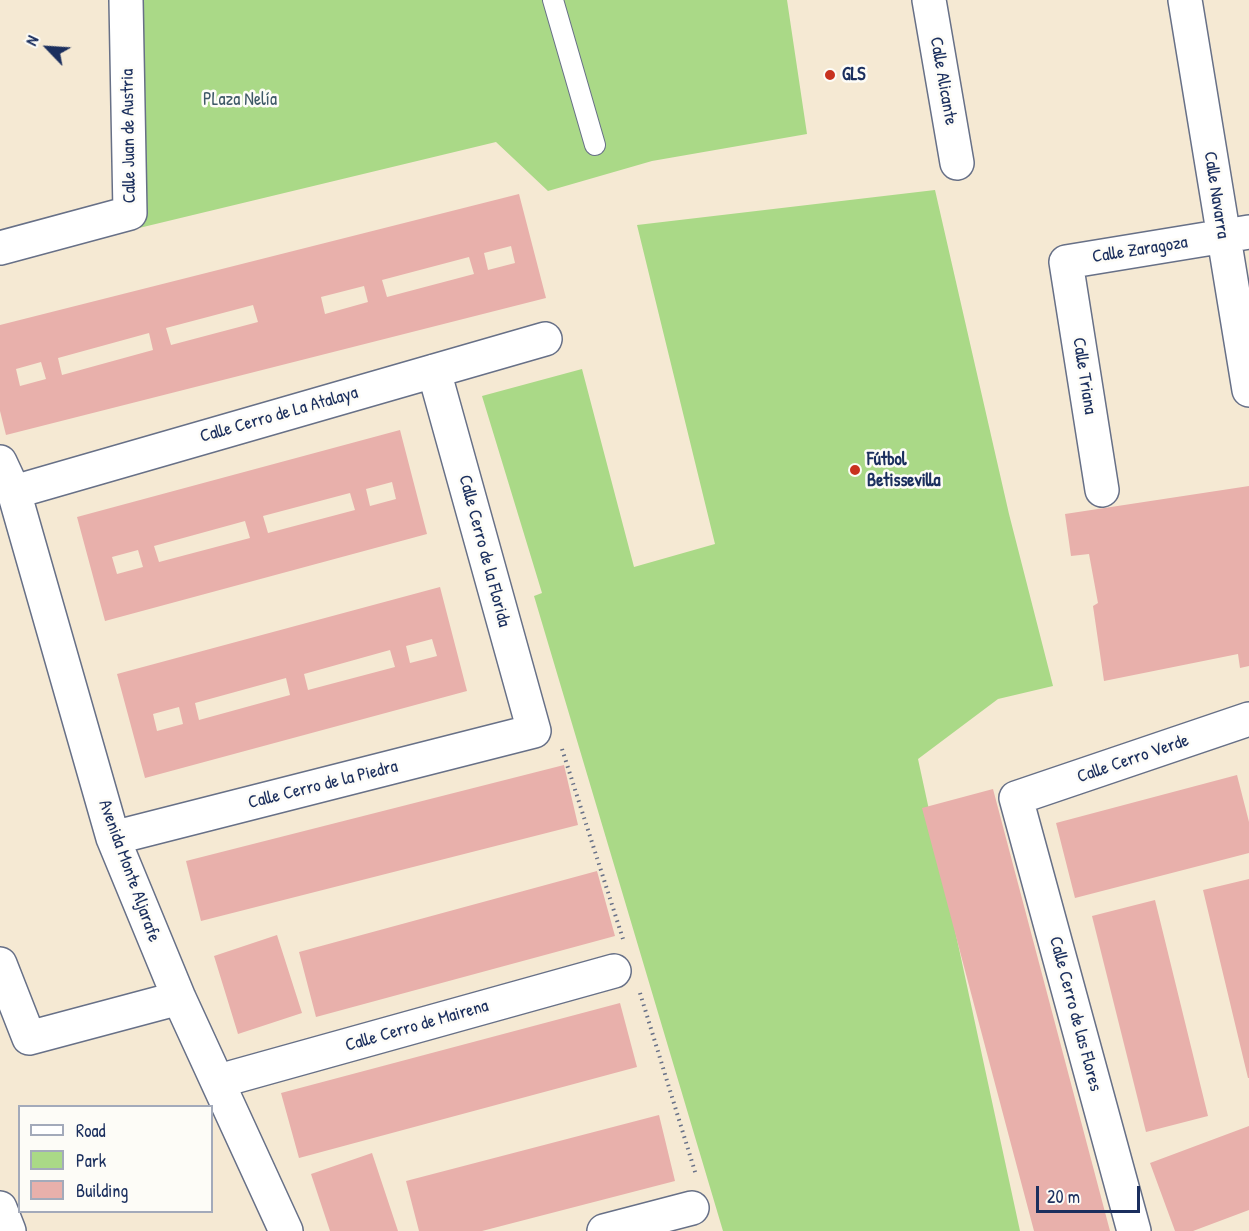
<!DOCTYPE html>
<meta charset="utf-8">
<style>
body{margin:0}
#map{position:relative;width:1249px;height:1231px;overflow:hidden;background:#f5e9d3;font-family:"Patrick Hand",sans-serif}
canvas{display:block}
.legend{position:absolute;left:18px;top:1105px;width:195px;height:108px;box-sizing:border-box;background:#fdfcf7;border:2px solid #a3aaba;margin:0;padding:8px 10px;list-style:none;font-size:18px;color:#1b2f5e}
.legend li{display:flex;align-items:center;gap:12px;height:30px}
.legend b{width:30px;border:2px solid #a3aaba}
.north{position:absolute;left:18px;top:18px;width:60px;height:60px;-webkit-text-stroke:4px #fdfcf7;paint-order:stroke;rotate:295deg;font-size:16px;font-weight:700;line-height:24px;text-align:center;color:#1b2f5e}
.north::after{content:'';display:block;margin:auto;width:21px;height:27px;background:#1b2f5e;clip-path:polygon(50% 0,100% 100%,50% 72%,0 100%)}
.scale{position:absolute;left:1036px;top:1186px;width:104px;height:27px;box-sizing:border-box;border:3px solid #1b2f5e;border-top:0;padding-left:8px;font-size:18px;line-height:21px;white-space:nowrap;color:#1b2f5e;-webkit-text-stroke:4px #fdfcf7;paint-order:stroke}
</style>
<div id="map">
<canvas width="1249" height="1231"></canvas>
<ul class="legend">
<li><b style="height:8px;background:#fff"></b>Road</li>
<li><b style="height:16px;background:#aad987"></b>Park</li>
<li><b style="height:16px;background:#e8b0ab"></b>Building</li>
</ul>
<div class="north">N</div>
<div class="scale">20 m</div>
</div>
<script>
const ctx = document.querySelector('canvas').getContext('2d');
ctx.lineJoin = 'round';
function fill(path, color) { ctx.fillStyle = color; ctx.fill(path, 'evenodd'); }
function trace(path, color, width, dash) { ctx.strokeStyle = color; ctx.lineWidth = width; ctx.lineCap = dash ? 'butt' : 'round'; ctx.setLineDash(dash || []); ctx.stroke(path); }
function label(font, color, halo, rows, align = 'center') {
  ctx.font = font + ' "Patrick Hand",sans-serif'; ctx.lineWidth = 5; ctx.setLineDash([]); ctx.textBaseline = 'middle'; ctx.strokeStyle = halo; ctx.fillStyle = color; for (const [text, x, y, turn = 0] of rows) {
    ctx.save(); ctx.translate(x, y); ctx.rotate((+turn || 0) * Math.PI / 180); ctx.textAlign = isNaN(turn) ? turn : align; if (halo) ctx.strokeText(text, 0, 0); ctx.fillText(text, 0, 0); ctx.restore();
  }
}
const green = new Path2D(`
 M 139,0 L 787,0 L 807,134 L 652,161 L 548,191 L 496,142 L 139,228 Z
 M 935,190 L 1009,514 L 1053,686 L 998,699 L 918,759 L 1020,1231 L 723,1231 L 534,596 L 542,593 L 482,396 L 582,369 L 634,567 L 715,544 L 637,225 Z`);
const building = new Path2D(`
 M 519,194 L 546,298 L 6,435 L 0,411 L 0,325 ZM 511,246 L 515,263 L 488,270 L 484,253 ZM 469,257 L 474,274 L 387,297 L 382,280 ZM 364,286 L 368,302 L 325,314 L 321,297 ZM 253,305 L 258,322 L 171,345 L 166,328 ZM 149,333 L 153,350 L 62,375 L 58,358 ZM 41,362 L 46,379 L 20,386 L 16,369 Z
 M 400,430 L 427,534 L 105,621 L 77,517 ZM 392,482 L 396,499 L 370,506 L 366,489 ZM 350,493 L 355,510 L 268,533 L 263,516 ZM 245,521 L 250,538 L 159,562 L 154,546 ZM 138,550 L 143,567 L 117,574 L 112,557 Z
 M 1249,486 L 1249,666 L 1240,668 L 1238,654 L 1104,681 L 1093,606 L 1098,603 L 1089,554 L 1071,556 L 1065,514 Z
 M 440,587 L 467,691 L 145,778 L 117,674 ZM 432,639 L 437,656 L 410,663 L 406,646 ZM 390,650 L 395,667 L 308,690 L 304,674 ZM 286,678 L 290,695 L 199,720 L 195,703 ZM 179,707 L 183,724 L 157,731 L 153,714 Z
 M 564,765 L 578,825 L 201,921 L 186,861 Z
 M 1237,775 L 1249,822 L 1249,853 L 1075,898 L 1056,823 Z
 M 993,789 L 1110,1231 L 1034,1231 L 922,808 Z
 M 597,871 L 615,936 L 316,1017 L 299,952 Z
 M 1249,879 L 1249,1078 L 1248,1078 L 1203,890 Z
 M 1155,900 L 1208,1116 L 1146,1132 L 1092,916 Z
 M 277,935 L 302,1013 L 238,1034 L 214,956 Z
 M 620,1003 L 637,1067 L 299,1158 L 281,1093 Z
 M 659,1115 L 675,1181 L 482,1231 L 419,1231 L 406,1181 Z
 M 1249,1126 L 1249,1210 L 1193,1231 L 1175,1231 L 1150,1163 Z
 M 372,1153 L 398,1231 L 330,1231 L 311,1174 Z`);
const path = new Path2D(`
 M 562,749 L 623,939
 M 640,993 L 696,1175`);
const lane = new Path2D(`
 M 553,0 L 595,145`);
const street = new Path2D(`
 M 929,0 L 957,163
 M 1185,0 L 1249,390
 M 0,248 L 130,213 L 126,0
 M 0,462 L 14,492 L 113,838 L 179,998 L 286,1231
 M 1102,490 L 1066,262 L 1249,232
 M 14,492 L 545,339
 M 113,838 L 534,731 L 434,371
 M 0,964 L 29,1038 L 179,998
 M 219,1081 L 614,971
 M 604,1231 L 692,1208
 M 1134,1231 L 1016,798 L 1249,719`);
const secondary = new Path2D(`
 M 0,1208 L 9,1231`);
const markers = [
 [830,75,6,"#c8321e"],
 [855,470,6,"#c8321e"]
];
const poiNames = [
 ["GLS",842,75],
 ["Fútbol",867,460],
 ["Betissevilla",867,481]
];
const streetNames = [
 ["Calle Alicante",943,81,80],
 ["Calle Juan de Austria",129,136,-91],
 ["Calle Navarra",1216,195,81],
 ["Calle Zaragoza",1140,250,-9],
 ["Calle Triana",1084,376,81],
 ["Calle Cerro de La Atalaya",279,415,-16],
 ["Calle Cerro de la Florida",484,551,75],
 ["Calle Cerro Verde",1133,759,-19],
 ["Calle Cerro de la Piedra",323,785,-14],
 ["Avenida Monte Aljarafe",129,871,70],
 ["Calle Cerro de las Flores",1075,1014,75],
 ["Calle Cerro de Mairena",417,1026,-16]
];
const parkNames = [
 ["PLaza Nelía",240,100]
];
fill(green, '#aad987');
fill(building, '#e8b0ab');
trace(lane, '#677087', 22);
trace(street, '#677087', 36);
trace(secondary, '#677087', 36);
trace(path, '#677087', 4, [1.5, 4.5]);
trace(lane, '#fff', 20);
trace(street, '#fff', 33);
trace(secondary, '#fff', 33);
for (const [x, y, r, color] of markers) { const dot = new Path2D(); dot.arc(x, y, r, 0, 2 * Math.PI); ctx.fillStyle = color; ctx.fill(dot); trace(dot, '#fdfcf7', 2); }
label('bold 18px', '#1b2f5e', '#fdfcf7', poiNames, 'left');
label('18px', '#1b2f5e', '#fdfcf7', streetNames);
label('18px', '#3f5a68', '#fdfcf7', parkNames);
</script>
